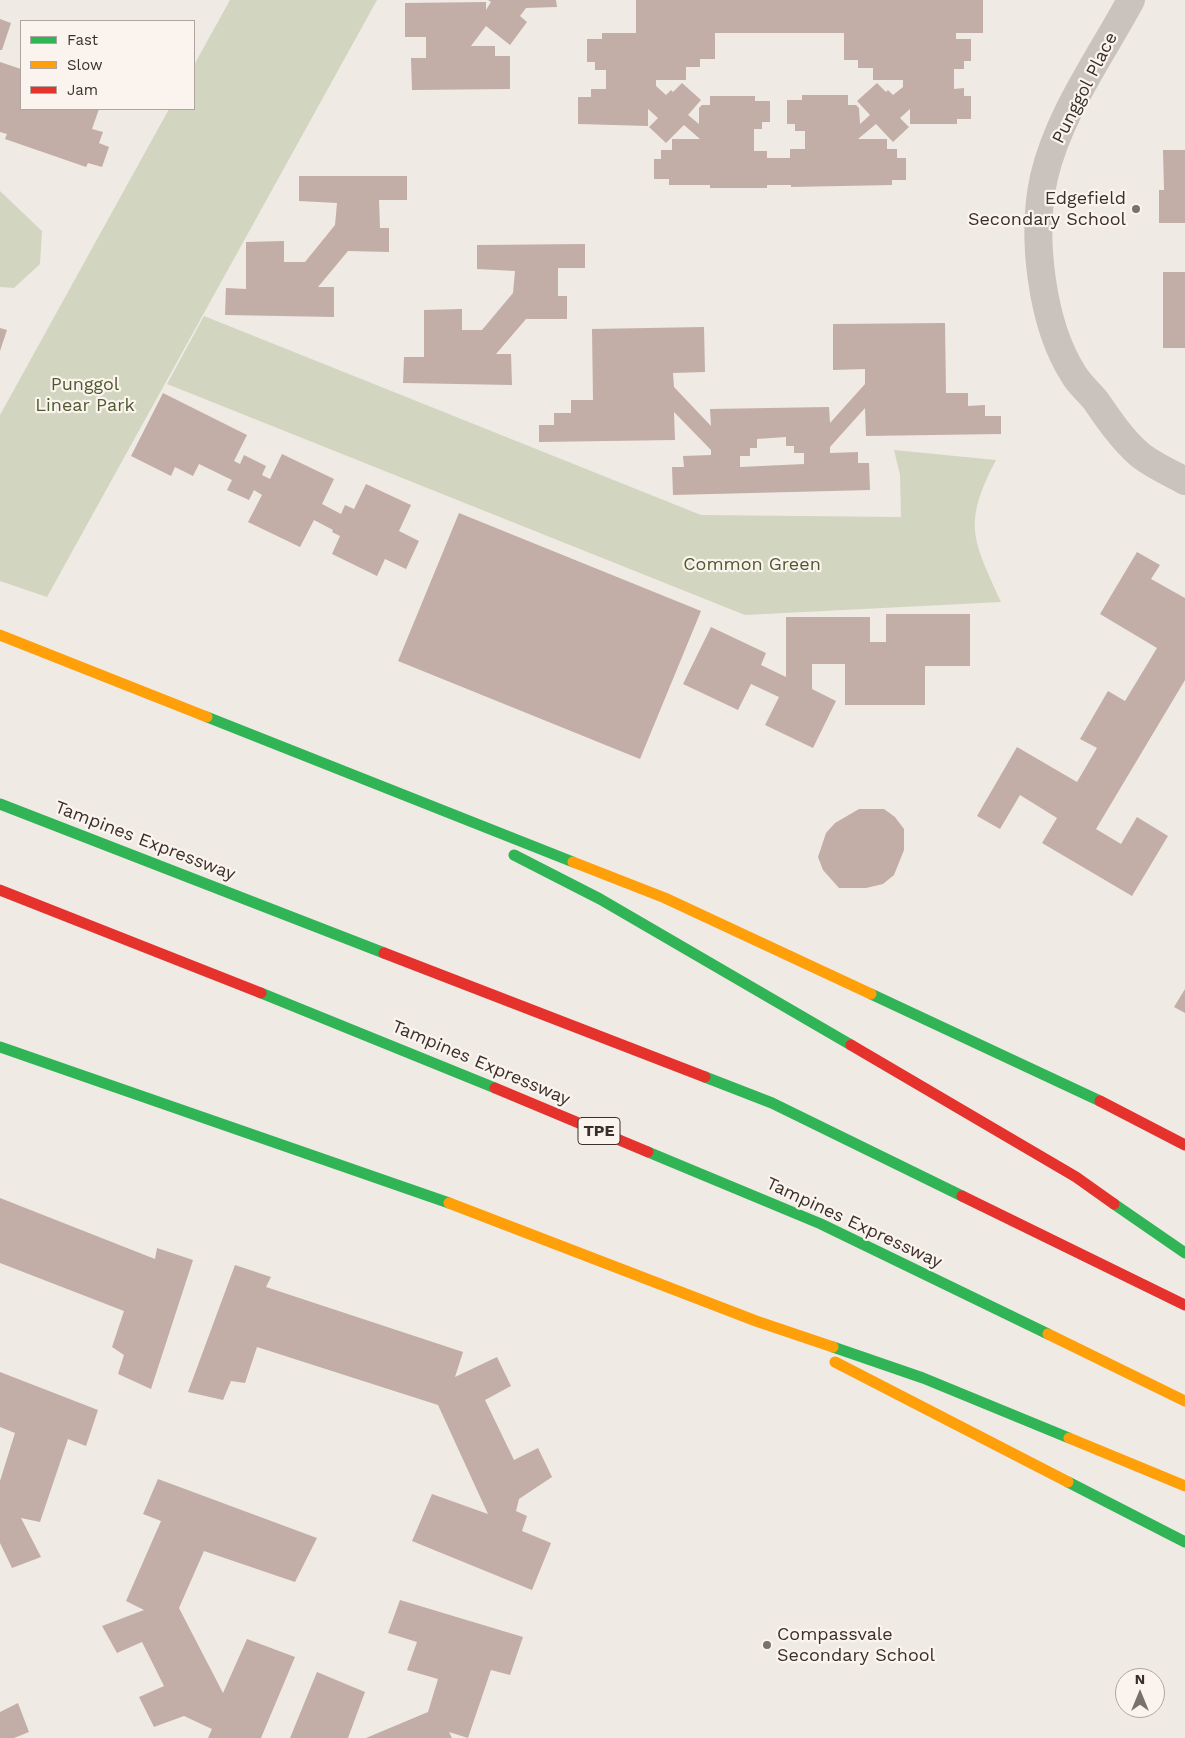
<!DOCTYPE html>
<style>
body{margin:0}
#map{position:relative;width:1185px;height:1738px;overflow:hidden;background:#f0eae5;font-family:"Work Sans",sans-serif}
canvas{display:block}
.legend{position:absolute;left:20px;top:20px;width:175px;height:90px;box-sizing:border-box;background:#fbf4ee;border:1px solid #aea5a0;margin:0;padding:6px 9px;list-style:none;font-size:15px;color:#3a2f2b}
.legend li{display:flex;align-items:center;gap:10px;height:25px}
.legend b{width:25px;border:1px solid #aea5a0}
.north{position:absolute;left:1115px;top:1668px;width:50px;height:50px;box-sizing:border-box;background:#fbf4ee;border:1px solid #aea5a0;border-radius:50%;rotate:0deg;font-size:14px;font-weight:700;line-height:20px;text-align:center;color:#3a2f2b}
.north::after{content:'';display:block;margin:auto;width:18px;height:22px;background:#7a706c;clip-path:polygon(50% 0,100% 100%,50% 72%,0 100%)}
</style>
<div id="map">
<canvas width="1185" height="1738"></canvas>
<ul class="legend">
<li><b style="height:6px;background:#30b455"></b>Fast</li>
<li><b style="height:6px;background:#ff9f0a"></b>Slow</li>
<li><b style="height:6px;background:#e5322d"></b>Jam</li>
</ul>
<div class="north">N</div>
</div>
<script>
const ctx = document.querySelector('canvas').getContext('2d');
ctx.lineJoin = 'round';
function fill(path, color) { ctx.fillStyle = color; ctx.fill(path, 'evenodd'); }
function trace(path, color, width, dash) { ctx.strokeStyle = color; ctx.lineWidth = width; ctx.lineCap = dash ? 'butt' : 'round'; ctx.setLineDash(dash || []); ctx.stroke(path); }
function label(font, color, halo, rows, align = 'center') {
  ctx.font = font + ' "Work Sans",sans-serif'; ctx.lineWidth = 4.5; ctx.setLineDash([]); ctx.textBaseline = 'middle'; ctx.strokeStyle = halo; ctx.fillStyle = color; for (const [text, x, y, turn = 0] of rows) {
    ctx.save(); ctx.translate(x, y); ctx.rotate((+turn || 0) * Math.PI / 180); ctx.textAlign = isNaN(turn) ? turn : align; if (halo) ctx.strokeText(text, 0, 0); ctx.fillText(text, 0, 0); ctx.restore();
  }
}
const green = new Path2D(`
 M 230,0 L 377,0 L 47,597 L 0,581 L 0,415 L 169,109 L 194,109 L 194,65 Z
 M 0,191 L 42,231 L 40,264 L 14,288 L 0,287 Z
 M 204,316 L 701,515 L 901,517 L 900,475 L 894,450 L 996,460 C 962,525 973,539 1001,602 L 745,615 L 167,384 Z`);
const building = new Path2D(`
 M 488,0 L 556,0 L 557,7 L 526,8 L 520,16 L 527,22 L 510,45 L 486,26 L 471,46 L 495,46 L 495,56 L 510,56 L 510,89 L 412,90 L 411,58 L 426,58 L 426,37 L 405,37 L 405,3 L 486,2 L 486,10 L 491,2 Z
 M 636,0 L 983,0 L 983,33 L 956,33 L 956,39 L 971,39 L 971,61 L 964,61 L 964,69 L 954,69 L 954,89 L 964,88 L 964,96 L 971,96 L 971,119 L 957,119 L 957,124 L 910,124 L 910,109 L 900,118 L 909,127 L 893,142 L 876,124 L 858,139 L 887,139 L 887,149 L 897,149 L 897,158 L 906,158 L 906,180 L 892,180 L 892,185 L 791,187 L 791,185 L 767,185 L 767,188 L 710,188 L 710,185 L 669,185 L 669,179 L 654,179 L 654,159 L 661,159 L 661,150 L 672,150 L 672,139 L 700,139 L 684,125 L 666,143 L 649,127 L 658,118 L 648,109 L 648,126 L 578,124 L 578,97 L 591,97 L 591,89 L 606,89 L 606,70 L 595,70 L 595,62 L 587,62 L 587,39 L 602,39 L 602,33 L 636,33 ZM 715,33 L 844,33 L 844,60 L 858,60 L 858,68 L 873,68 L 873,80 L 903,80 L 903,87 L 893,95 L 888,90 L 886,92 L 877,83 L 857,101 L 870,115 L 860,124 L 859,108 L 856,105 L 848,105 L 848,95 L 802,95 L 802,100 L 787,100 L 787,124 L 795,124 L 795,131 L 805,131 L 805,149 L 790,149 L 790,158 L 767,158 L 767,151 L 754,151 L 754,129 L 762,129 L 762,122 L 770,122 L 770,101 L 755,101 L 755,96 L 710,96 L 710,105 L 702,105 L 699,108 L 699,124 L 688,115 L 701,100 L 682,83 L 673,92 L 671,90 L 666,95 L 656,86 L 656,80 L 686,80 L 686,67 L 700,67 L 700,59 L 715,59 Z
 M 0,19 L 11,23 L 2,50 L 0,50 Z
 M 0,62 L 21,69 L 21,109 L 99,109 L 92,129 L 103,132 L 99,143 L 109,147 L 102,167 L 88,163 L 86,167 L 5,139 L 7,134 L 0,132 Z
 M 1163,150 L 1185,150 L 1185,223 L 1159,223 L 1159,190 L 1164,190 Z
 M 299,176 L 407,176 L 407,200 L 379,200 L 380,228 L 389,228 L 389,252 L 348,251 L 318,287 L 334,287 L 334,317 L 225,315 L 226,288 L 246,289 L 246,242 L 284,241 L 284,262 L 305,262 L 335,225 L 337,203 L 299,201 Z
 M 585,244 L 585,268 L 558,268 L 558,296 L 567,296 L 567,319 L 526,319 L 496,354 L 511,354 L 512,385 L 403,383 L 404,357 L 424,357 L 424,310 L 462,309 L 462,330 L 482,330 L 513,293 L 515,271 L 477,269 L 477,245 Z
 M 1163,272 L 1185,272 L 1185,348 L 1163,348 Z
 M 945,323 L 946,393 L 968,393 L 968,406 L 985,405 L 985,416 L 1001,416 L 1001,434 L 866,436 L 865,408 L 830,447 L 830,453 L 858,452 L 858,463 L 869,463 L 870,490 L 673,495 L 672,467 L 684,467 L 683,456 L 711,455 L 711,450 L 674,412 L 675,440 L 539,442 L 539,425 L 554,425 L 554,413 L 571,413 L 571,400 L 593,400 L 592,329 L 704,327 L 705,372 L 673,373 L 674,387 L 711,426 L 710,409 L 829,407 L 830,423 L 865,384 L 865,369 L 833,370 L 833,324 ZM 786,437 L 786,446 L 794,446 L 794,453 L 804,453 L 804,464 L 740,467 L 740,456 L 750,456 L 750,448 L 757,448 L 757,439 Z
 M 0,328 L 7,330 L 0,351 Z
 M 163,393 L 247,435 L 234,461 L 240,464 L 244,455 L 266,466 L 262,475 L 270,479 L 282,454 L 334,479 L 322,504 L 341,514 L 345,505 L 354,509 L 366,484 L 411,505 L 399,531 L 419,541 L 406,569 L 385,559 L 377,576 L 332,554 L 340,536 L 332,532 L 333,530 L 314,520 L 300,547 L 248,522 L 262,495 L 254,490 L 249,500 L 227,490 L 232,480 L 199,464 L 193,476 L 175,467 L 171,476 L 131,456 Z
 M 459,513 L 701,611 L 640,759 L 398,661 Z
 M 1137,552 L 1160,565 L 1151,579 L 1185,598 L 1185,680 L 1096,829 L 1121,844 L 1137,817 L 1168,836 L 1132,896 L 1042,843 L 1057,818 L 1020,795 L 1000,829 L 977,816 L 1017,747 L 1077,782 L 1097,748 L 1080,739 L 1108,691 L 1125,701 L 1157,648 L 1100,614 Z
 M 886,614 L 970,614 L 970,666 L 925,666 L 925,705 L 845,705 L 845,664 L 812,664 L 812,689 L 836,701 L 813,748 L 765,725 L 779,697 L 751,684 L 738,710 L 683,684 L 711,627 L 766,653 L 761,665 L 786,677 L 786,617 L 870,617 L 870,642 L 886,642 Z
 M 859,809 L 884,809 L 895,817 L 904,829 L 904,850 L 894,875 L 883,884 L 866,888 L 839,888 L 823,870 L 818,857 L 826,833 L 835,823 Z
 M 1185,989 L 1185,1013 L 1174,1007 Z
 M 0,1198 L 155,1259 L 157,1248 L 193,1260 L 151,1389 L 118,1374 L 124,1355 L 112,1347 L 124,1311 L 0,1263 Z
 M 235,1265 L 271,1277 L 266,1287 L 463,1352 L 455,1377 L 497,1357 L 511,1386 L 485,1400 L 514,1460 L 538,1448 L 552,1477 L 519,1499 L 516,1511 L 527,1516 L 522,1531 L 551,1543 L 532,1590 L 412,1541 L 432,1494 L 488,1514 L 438,1405 L 257,1347 L 245,1383 L 231,1381 L 223,1400 L 188,1392 Z
 M 0,1372 L 98,1410 L 86,1446 L 68,1439 L 40,1522 L 21,1518 L 41,1557 L 12,1568 L 0,1543 L 0,1481 L 15,1433 L 0,1427 Z
 M 158,1479 L 317,1538 L 295,1582 L 204,1551 L 179,1608 L 223,1693 L 247,1639 L 295,1657 L 261,1738 L 208,1738 L 212,1729 L 184,1716 L 154,1727 L 139,1697 L 164,1686 L 142,1642 L 117,1653 L 102,1626 L 144,1610 L 126,1601 L 161,1521 L 143,1514 Z
 M 400,1600 L 523,1637 L 510,1675 L 491,1670 L 468,1738 L 449,1732 L 452,1738 L 366,1738 L 428,1712 L 438,1679 L 407,1670 L 417,1642 L 388,1633 Z
 M 317,1672 L 365,1692 L 348,1738 L 290,1738 Z
 M 18,1703 L 29,1732 L 14,1738 L 0,1738 L 0,1712 Z`);
const street = new Path2D(`
 M 1131,0 C 1101,56 1059,113 1044,177 C 1031,235 1041,324 1074,375 C 1080,385 1089,392 1096,401 C 1109,420 1122,439 1139,454 C 1152,465 1171,473 1185,481`);
const fast = new Path2D(`
 M 207,717 L 573,862
 M 0,804 L 384,953
 M 514,855 L 600,899 L 851,1045
 M 261,993 L 495,1088
 M 871,994 L 1100,1101
 M 0,1047 L 449,1203
 M 705,1077 L 772,1103 L 962,1196
 M 648,1152 L 821,1224 L 1048,1334
 M 1114,1204 L 1185,1253
 M 833,1347 L 923,1378 L 1069,1438
 M 1068,1482 L 1185,1542`);
const slow = new Path2D(`
 M 0,635 L 207,717
 M 573,862 L 665,898 L 871,994
 M 449,1203 L 756,1321 L 833,1347
 M 1048,1334 L 1185,1401
 M 835,1362 L 1068,1482
 M 1069,1438 L 1185,1486`);
const jam = new Path2D(`
 M 0,890 L 261,993
 M 384,953 L 705,1077
 M 851,1045 L 1076,1177 L 1114,1204
 M 495,1088 L 648,1152
 M 1100,1101 L 1185,1145
 M 962,1196 L 1185,1305`);
const markers = [
 [1136,209,5,"#7a706c"],
 [767,1645,5,"#7a706c"]
];
const shields = [
 [599,1131,42]
];
const shieldNames = [
 ["TPE",599,1131]
];
const streetNames = [
 ["Punggol Place",1085,88,-63],
 ["Tampines Expressway",145,841,21],
 ["Tampines Expressway",481,1063,23],
 ["Tampines Expressway",854,1223,25]
];
const poiNames = [
 ["Edgefield",1126,199],
 ["Secondary School",1126,220],
 ["Compassvale",777,1635,"left"],
 ["Secondary School",777,1656,"left"]
];
const parkNames = [
 ["Punggol",85,385],
 ["Linear Park",85,406],
 ["Common Green",752,565]
];
fill(green, '#d2d5bf');
fill(building, '#c3ada7');
trace(street, '#c9c2bd', 28);
trace(fast, '#30b455', 11);
trace(slow, '#ff9f0a', 11);
trace(jam, '#e5322d', 11);
for (const [x, y, r, color] of markers) { const dot = new Path2D(); dot.arc(x, y, r, 0, 2 * Math.PI); ctx.fillStyle = color; ctx.fill(dot); trace(dot, '#fbf4ee', 2); }
for (const [x, y, w] of shields) { const box = new Path2D(); box.roundRect(x - w / 2, y - 13.5, w, 27, 4); ctx.fillStyle = '#fbf4ee'; ctx.fill(box); trace(box, '#3a2f2b', 1); }
label('bold 16px', '#3a2f2b', null, shieldNames);
label('18px', '#3a2f2b', '#fbf4ee', streetNames);
label('18px', '#3a2f2b', '#fbf4ee', poiNames, 'right');
label('18px', '#4d592e', '#fbf4ee', parkNames);
</script>
